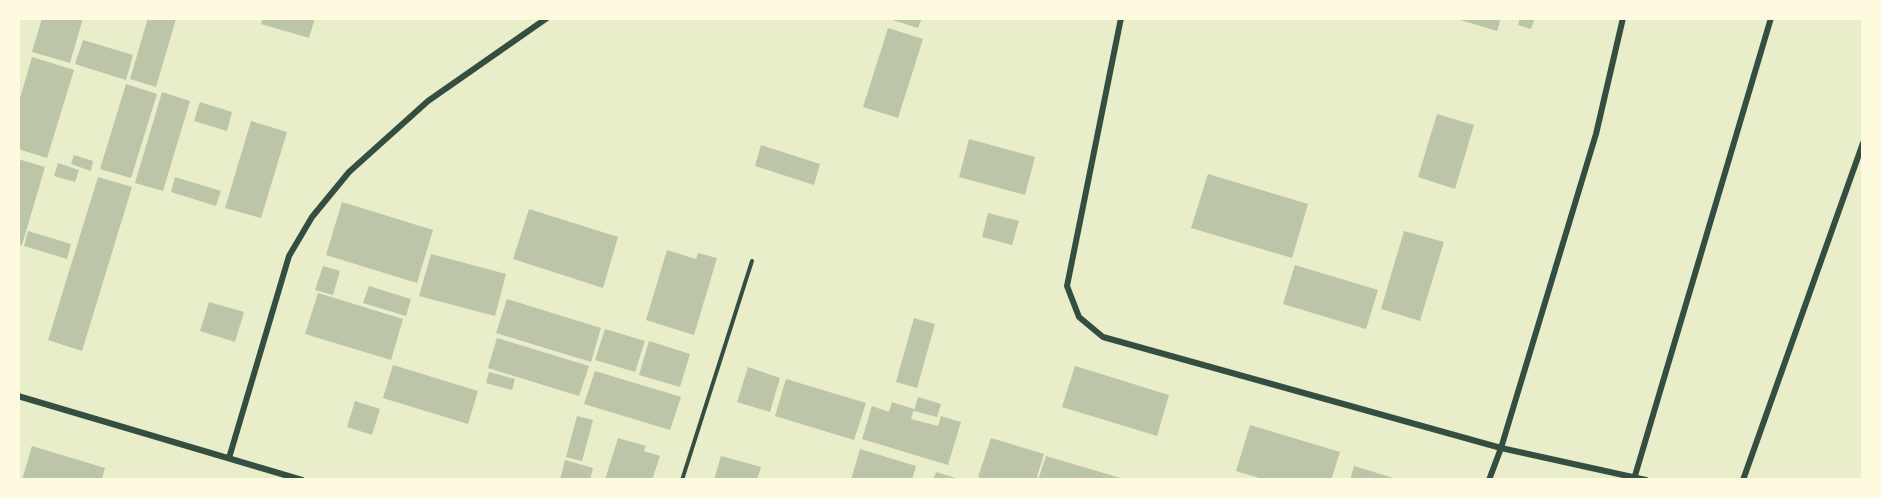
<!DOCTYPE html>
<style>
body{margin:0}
#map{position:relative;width:1881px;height:498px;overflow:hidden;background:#e9edc9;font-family:"Noto Serif",serif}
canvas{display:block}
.frame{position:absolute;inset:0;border:20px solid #fefae0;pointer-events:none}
</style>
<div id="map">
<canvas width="1881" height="498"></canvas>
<div class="frame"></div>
</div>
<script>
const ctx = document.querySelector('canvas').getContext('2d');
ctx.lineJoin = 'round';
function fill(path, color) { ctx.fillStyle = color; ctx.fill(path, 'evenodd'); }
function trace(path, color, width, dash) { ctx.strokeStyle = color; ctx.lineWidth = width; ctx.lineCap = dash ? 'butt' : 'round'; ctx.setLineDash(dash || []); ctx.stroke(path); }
const building = new Path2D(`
 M 42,18 L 83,18 L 70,63 L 32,52 Z
 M 148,18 L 176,19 L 156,87 L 130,79 Z
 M 263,18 L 315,18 L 309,38 L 261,24 Z
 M 886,18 L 922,18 L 918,28 Z
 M 1460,18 L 1501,18 L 1497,31 L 1460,20 Z
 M 1520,18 L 1535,18 L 1531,29 L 1518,25 Z
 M 888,28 L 923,39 L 898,118 L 863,107 Z
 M 83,40 L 133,55 L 126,80 L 75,64 Z
 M 32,57 L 74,70 L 47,158 L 18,149 L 18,105 Z
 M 126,84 L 157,94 L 131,178 L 100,169 Z
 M 162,92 L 190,101 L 163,191 L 135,183 Z
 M 200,102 L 232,112 L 227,131 L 194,121 Z
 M 1437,114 L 1474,125 L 1455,189 L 1418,177 Z
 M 251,121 L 287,132 L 261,218 L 225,208 Z
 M 969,139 L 1035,157 L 1025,195 L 959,177 Z
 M 761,145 L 820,164 L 814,185 L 755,166 Z
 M 74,155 L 93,161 L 91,171 L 71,164 Z
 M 18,159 L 45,167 L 22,245 L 18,244 Z
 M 58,163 L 79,170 L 75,182 L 54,176 Z
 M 1208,174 L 1308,204 L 1292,258 L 1191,228 Z
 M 98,177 L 132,187 L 82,351 L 48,340 Z
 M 175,177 L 221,191 L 216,206 L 171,192 Z
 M 342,202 L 433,230 L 417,283 L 326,255 Z
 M 529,209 L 618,237 L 603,288 L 513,259 Z
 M 988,213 L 1019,221 L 1012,245 L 982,237 Z
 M 28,231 L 71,244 L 67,259 L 24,246 Z
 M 1404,231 L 1444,242 L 1420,321 L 1381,309 Z
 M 667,250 L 696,259 L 698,253 L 717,258 L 694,335 L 646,320 Z
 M 431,254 L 506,274 L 495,316 L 419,296 Z
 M 1295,265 L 1378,290 L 1366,329 L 1283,304 Z
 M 323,266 L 340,271 L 333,295 L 315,290 Z
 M 369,286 L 411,299 L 406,316 L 363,303 Z
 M 318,293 L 403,319 L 391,360 L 305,334 Z
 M 507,299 L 601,328 L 591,362 L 496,333 Z
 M 209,302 L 244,312 L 235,342 L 200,331 Z
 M 914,318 L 935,324 L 917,388 L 896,382 Z
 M 605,329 L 645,341 L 635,372 L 595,360 Z
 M 497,338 L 589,366 L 579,396 L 488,368 Z
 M 649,341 L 690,354 L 680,387 L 639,375 Z
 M 393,365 L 478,391 L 468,424 L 383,398 Z
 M 1075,366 L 1169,395 L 1157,436 L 1062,407 Z
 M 748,367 L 780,378 L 770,412 L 737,402 Z
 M 595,371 L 681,397 L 670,430 L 584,404 Z
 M 489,372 L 515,379 L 512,390 L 486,383 Z
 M 786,379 L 866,403 L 854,440 L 775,416 Z
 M 918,397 L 941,404 L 937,417 L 914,411 Z
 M 355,401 L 380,409 L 372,435 L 347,427 Z
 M 892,402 L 914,409 L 911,419 L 938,426 L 941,416 L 961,422 L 948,465 L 862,439 L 872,406 L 889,412 Z
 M 577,416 L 593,420 L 582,461 L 566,457 Z
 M 1250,425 L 1340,452 L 1331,480 L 1266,480 L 1236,471 Z
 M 618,438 L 646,446 L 644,451 L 660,456 L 652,480 L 605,480 Z
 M 991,438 L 1044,454 L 1036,480 L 989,480 L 978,477 Z
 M 32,446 L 105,468 L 102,478 L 107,480 L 22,480 Z
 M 860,449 L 916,466 L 912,480 L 851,480 Z
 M 721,456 L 761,467 L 757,480 L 714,480 Z
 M 1046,456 L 1124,479 L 1124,480 L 1038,480 Z
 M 565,460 L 593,468 L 590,480 L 560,480 Z
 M 1354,466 L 1397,479 L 1397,480 L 1350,480 Z
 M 936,472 L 959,479 L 959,480 L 933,480 Z`);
const path = new Path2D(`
 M 682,480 L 752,261`);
const minor = new Path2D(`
 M 1121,18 L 1067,286 L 1079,317 L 1103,337 L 1501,448 L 1646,480
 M 18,396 L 302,480
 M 229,458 L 289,256 L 312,217 L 349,172 L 428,101 L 547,18
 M 1634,479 L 1771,18
 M 1489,480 L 1501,448 L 1596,134 L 1623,18
 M 1743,480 L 1863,143`);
fill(building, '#bcc5a7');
trace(path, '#344e41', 4);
trace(minor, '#344e41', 6);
</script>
